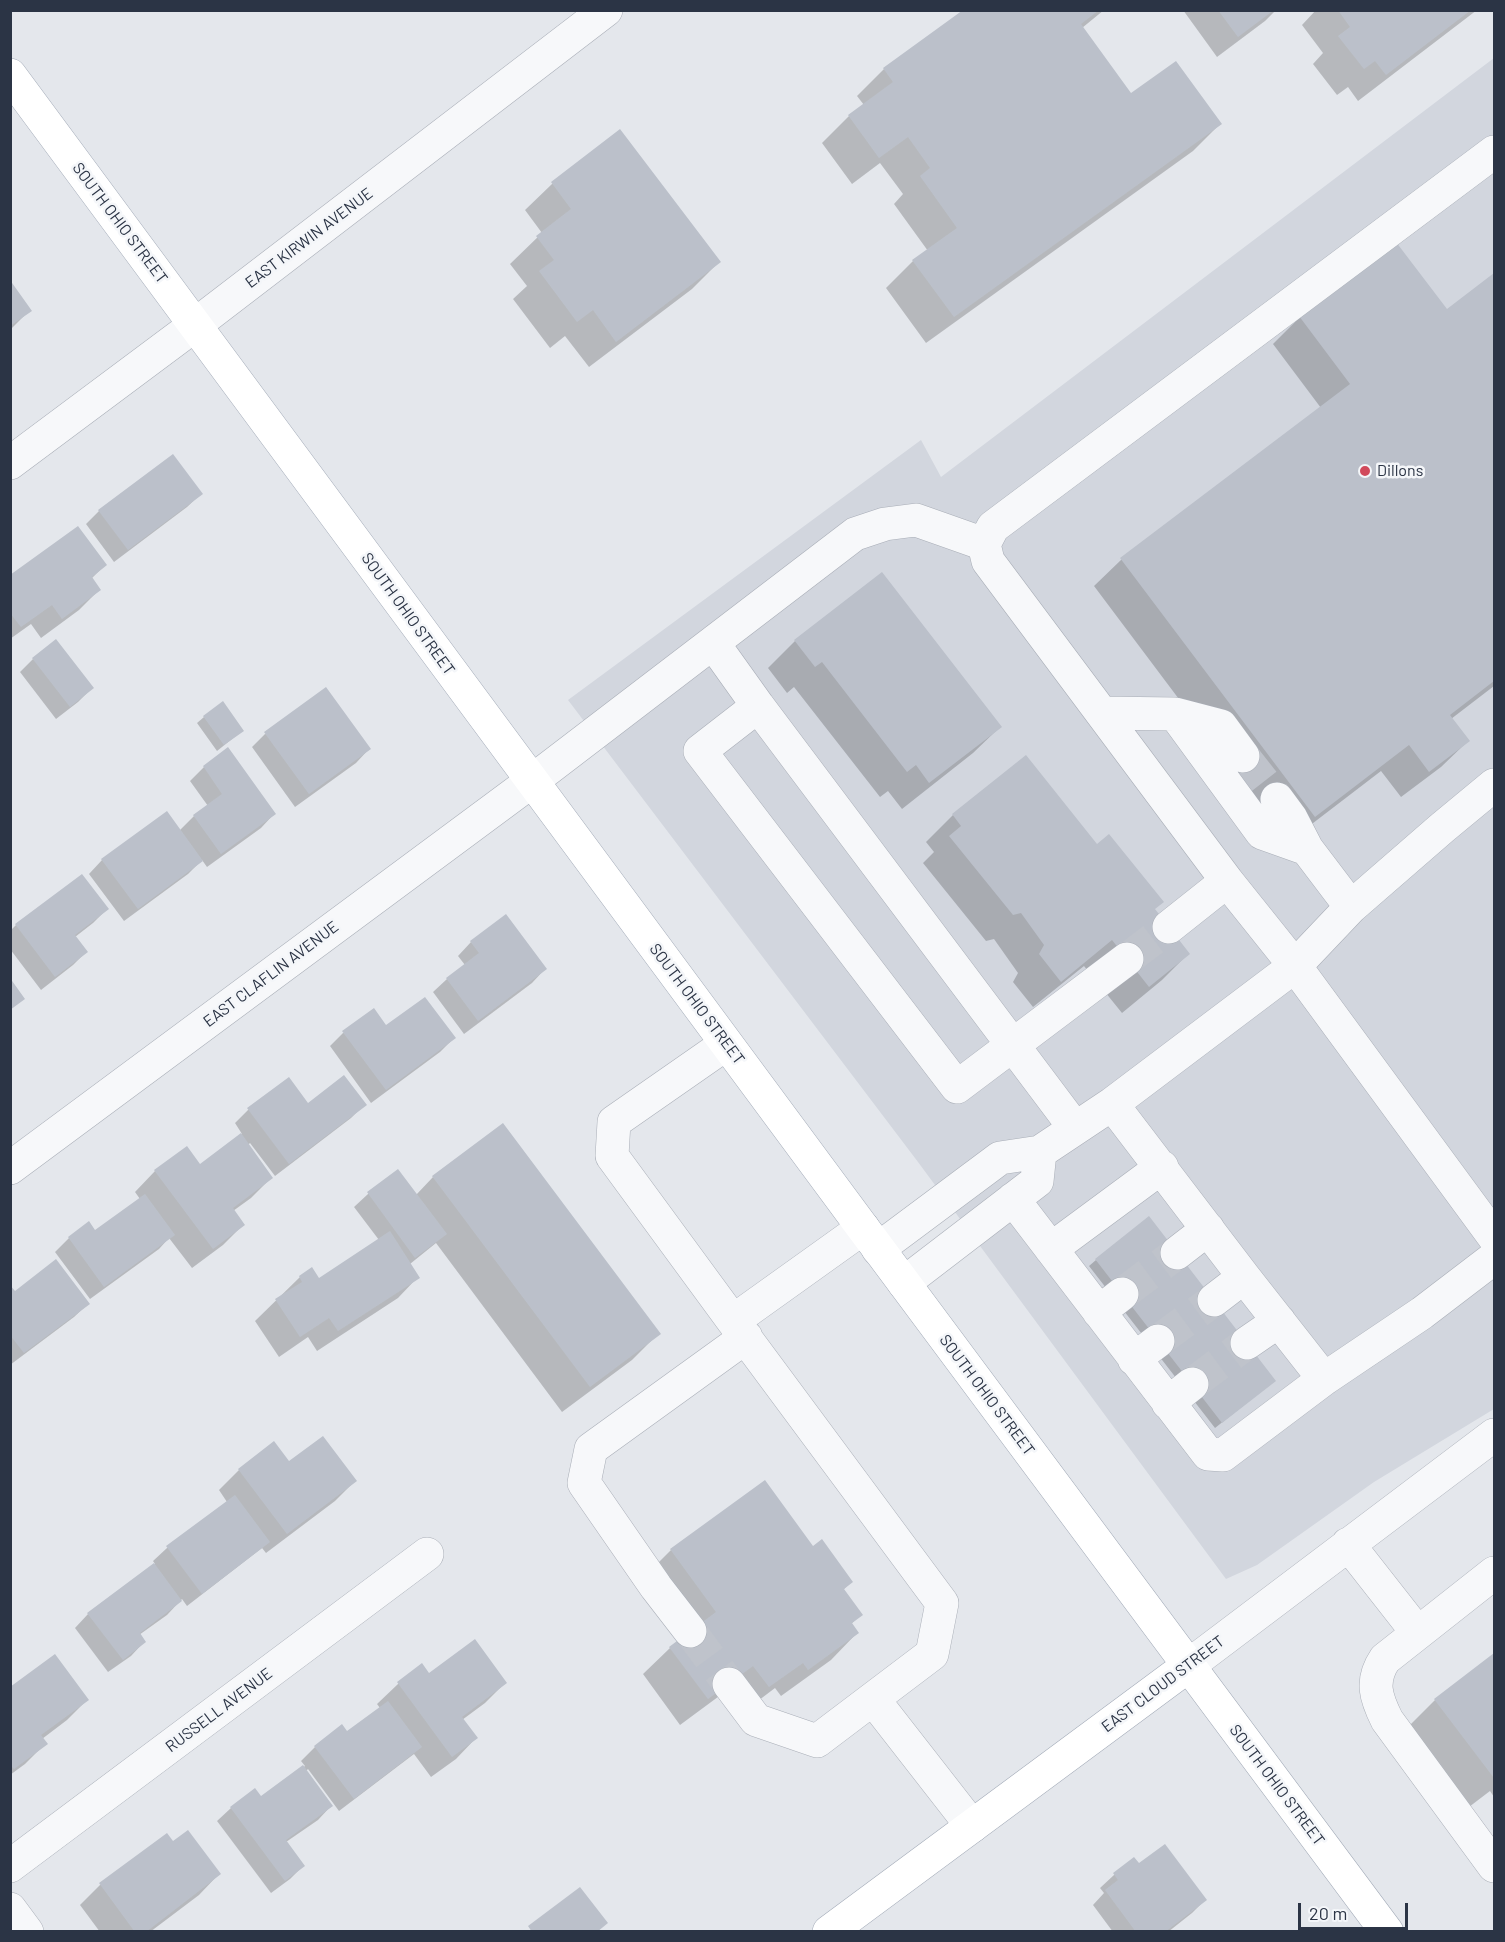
<!DOCTYPE html>
<style>
body{margin:0}
#map{position:relative;width:1505px;height:1942px;overflow:hidden;background:#e4e7ec;font-family:Barlow,sans-serif}
canvas{display:block}
.frame{position:absolute;inset:0;border:12px solid #2b3445;pointer-events:none}
.scale{position:absolute;left:1298px;top:1903px;width:110px;height:27px;box-sizing:border-box;border:3px solid #2b3445;border-top:0;padding-left:8px;font-size:18px;line-height:21px;white-space:nowrap;color:#2b3445;-webkit-text-stroke:4px #f4f6f9;paint-order:stroke}
</style>
<div id="map">
<canvas width="1505" height="1942"></canvas>
<div class="frame"></div>
<div class="scale">20 m</div>
</div>
<script>
const ctx = document.querySelector('canvas').getContext('2d');
ctx.lineJoin = 'round';
function fill(path, color) { ctx.fillStyle = color; ctx.fill(path, 'evenodd'); }
function trace(path, color, width, dash) { ctx.strokeStyle = color; ctx.lineWidth = width; ctx.lineCap = dash ? 'butt' : 'round'; ctx.setLineDash(dash || []); ctx.stroke(path); }
function label(font, color, halo, rows, align = 'center') {
  ctx.font = font + ' Barlow,sans-serif'; ctx.lineWidth = 5; ctx.setLineDash([]); ctx.textBaseline = 'middle'; ctx.strokeStyle = halo; ctx.fillStyle = color; for (const [text, x, y, turn = 0] of rows) {
    ctx.save(); ctx.translate(x, y); ctx.rotate((+turn || 0) * Math.PI / 180); ctx.textAlign = isNaN(turn) ? turn : align; if (halo) ctx.strokeText(text, 0, 0); ctx.fillText(text, 0, 0); ctx.restore();
  }
}
const built = new Path2D(`
 M 1494,58 L 1494,1409 L 1374,1482 L 1257,1565 L 1226,1579 L 918,1162 L 568,700 L 921,440 L 941,477 Z`);
const shadow = new Path2D(`
 M 965,10 L 1104,10 L 1082,28 L 1130,95 L 1220,124 L 1193,151 L 926,343 L 886,288 L 913,261 L 928,251 L 894,204 L 903,194 L 880,163 L 852,184 L 822,143 L 849,116 L 864,105 L 857,96 L 884,69 Z
 M 1183,10 L 1276,10 L 1265,21 L 1217,57 Z
 M 1316,10 L 1477,10 L 1358,101 L 1348,87 L 1337,95 L 1313,64 L 1323,53 L 1302,25 Z
 M 620,131 L 719,262 L 692,289 L 589,367 L 565,336 L 550,348 L 513,299 L 527,286 L 510,264 L 542,233 L 525,210 L 552,184 Z
 M 1494,275 L 1494,686 L 1451,719 L 1468,741 L 1441,767 L 1401,797 L 1381,771 L 1287,843 L 1094,586 L 1121,560 L 1321,408 L 1273,344 L 1300,317 L 1447,312 Z
 M 10,283 L 30,310 L 10,330 Z
 M 201,494 L 187,507 L 114,562 L 86,524 L 99,511 Z
 M 105,565 L 91,579 L 99,590 L 79,610 L 41,638 L 31,624 L 10,639 L 10,577 Z
 M 882,574 L 1000,727 L 973,753 L 902,809 L 888,791 L 880,797 L 794,687 L 787,693 L 768,668 L 795,641 Z
 M 33,659 L 92,688 L 78,702 L 56,719 L 20,672 Z
 M 204,717 L 242,731 L 217,751 L 197,723 Z
 M 265,734 L 369,749 L 356,763 L 295,807 L 252,747 Z
 M 228,750 L 274,814 L 261,828 L 207,867 L 202,860 L 188,874 L 124,921 L 89,874 L 102,860 L 179,831 L 194,816 L 208,806 L 190,781 L 204,767 Z
 M 953,815 L 1097,846 L 1188,954 L 1162,980 L 1122,1013 L 1084,966 L 1033,1007 L 1013,982 L 1018,973 L 994,939 L 986,941 L 923,863 L 934,852 L 926,842 Z
 M 107,909 L 93,923 L 75,937 L 86,952 L 73,965 L 41,990 L 10,949 L 10,931 L 16,925 Z
 M 471,942 L 545,969 L 532,983 L 464,1034 L 433,992 L 447,979 L 465,965 L 458,956 Z
 M 343,1033 L 454,1038 L 440,1052 L 371,1103 L 330,1046 Z
 M 288,1079 L 308,1105 L 365,1104 L 351,1118 L 275,1176 L 250,1143 L 248,1145 L 271,1178 L 251,1198 L 233,1211 L 243,1225 L 223,1245 L 192,1268 L 169,1238 L 159,1249 L 90,1299 L 55,1252 L 69,1238 L 88,1223 L 95,1232 L 140,1199 L 135,1192 L 155,1171 L 200,1166 L 242,1134 L 235,1123 L 248,1110 Z
 M 398,1171 L 416,1195 L 433,1177 L 659,1333 L 632,1360 L 562,1412 L 436,1243 L 410,1264 L 418,1277 L 398,1298 L 317,1351 L 308,1337 L 279,1357 L 255,1321 L 300,1277 L 318,1280 L 379,1240 L 354,1207 L 368,1194 Z
 M 1096,1260 L 1274,1381 L 1215,1428 L 1089,1266 Z
 M 10,1288 L 14,1293 L 88,1304 L 74,1317 L 10,1365 Z
 M 289,1463 L 355,1481 L 335,1501 L 266,1553 L 262,1548 L 187,1606 L 182,1599 L 167,1615 L 139,1635 L 144,1642 L 131,1656 L 108,1672 L 75,1628 L 88,1614 L 155,1564 L 153,1561 L 167,1548 L 227,1502 L 219,1490 L 239,1470 Z
 M 765,1482 L 813,1548 L 851,1582 L 843,1590 L 861,1615 L 851,1624 L 857,1633 L 831,1660 L 781,1696 L 775,1688 L 742,1713 L 726,1691 L 680,1725 L 643,1674 L 670,1648 L 687,1636 L 644,1577 L 671,1550 Z
 M 1494,1655 L 1494,1797 L 1490,1791 L 1469,1807 L 1408,1727 L 1435,1700 Z
 M 422,1665 L 429,1675 L 505,1683 L 485,1703 L 462,1720 L 476,1738 L 456,1759 L 431,1777 L 414,1754 L 339,1811 L 308,1769 L 306,1771 L 331,1806 L 318,1820 L 286,1842 L 303,1866 L 290,1879 L 271,1893 L 217,1821 L 231,1808 L 261,1798 L 305,1766 L 301,1761 L 315,1747 L 347,1733 L 380,1708 L 377,1704 L 398,1684 Z
 M 10,1689 L 87,1700 L 67,1720 L 42,1739 L 46,1743 L 25,1764 L 10,1775 Z
 M 166,1835 L 173,1844 L 219,1874 L 199,1895 L 150,1932 L 100,1932 L 80,1905 L 100,1885 Z
 M 1134,1859 L 1139,1865 L 1205,1900 L 1192,1913 L 1168,1932 L 1113,1932 L 1093,1905 L 1104,1893 L 1100,1888 L 1114,1875 Z`);
const building = new Path2D(`
 M 963,10 L 1099,10 L 1081,24 L 1131,93 L 1176,61 L 1222,124 L 954,317 L 912,260 L 957,228 L 920,176 L 930,168 L 908,137 L 879,158 L 848,115 L 893,82 L 883,68 Z
 M 1218,10 L 1274,10 L 1238,37 Z
 M 1338,10 L 1471,10 L 1386,75 L 1375,61 L 1364,69 L 1338,36 L 1350,27 Z
 M 620,129 L 721,262 L 616,342 L 593,310 L 577,322 L 539,271 L 554,260 L 536,236 L 571,209 L 551,182 Z
 M 1396,242 L 1447,309 L 1494,273 L 1494,681 L 1450,715 L 1470,741 L 1429,772 L 1409,745 L 1315,817 L 1120,558 L 1350,384 L 1299,316 Z
 M 10,280 L 32,311 L 10,326 Z
 M 173,454 L 203,494 L 128,550 L 98,510 Z
 M 78,526 L 107,565 L 92,577 L 101,590 L 62,619 L 52,605 L 21,627 L 10,613 L 10,575 Z
 M 882,572 L 1002,727 L 929,783 L 916,765 L 907,772 L 822,662 L 815,667 L 794,640 Z
 M 56,639 L 94,688 L 70,707 L 32,658 Z
 M 326,687 L 371,749 L 309,794 L 264,732 Z
 M 223,701 L 244,731 L 224,745 L 203,716 Z
 M 228,747 L 276,814 L 221,854 L 193,815 L 222,794 L 203,766 Z
 M 1026,755 L 1097,844 L 1109,834 L 1164,902 L 1155,909 L 1190,954 L 1149,987 L 1112,940 L 1061,982 L 1039,954 L 1044,945 L 1021,913 L 1013,915 L 949,836 L 961,826 L 952,814 Z
 M 167,811 L 203,861 L 138,909 L 101,859 Z
 M 82,874 L 109,909 L 75,935 L 88,952 L 55,977 L 15,924 Z
 M 506,914 L 547,969 L 478,1021 L 446,978 L 479,953 L 470,941 Z
 M 10,978 L 25,999 L 10,1010 Z
 M 425,997 L 456,1038 L 386,1090 L 342,1031 L 374,1008 L 386,1025 Z
 M 344,1075 L 367,1105 L 289,1164 L 247,1108 L 289,1077 L 308,1103 Z
 M 503,1123 L 661,1334 L 590,1387 L 432,1176 Z
 M 241,1133 L 273,1178 L 233,1208 L 245,1225 L 213,1249 L 154,1170 L 187,1146 L 200,1164 Z
 M 398,1169 L 447,1234 L 415,1258 L 367,1192 Z
 M 145,1194 L 175,1235 L 104,1287 L 68,1237 L 89,1221 L 95,1230 Z
 M 1149,1216 L 1276,1381 L 1222,1423 L 1095,1259 Z
 M 390,1231 L 420,1278 L 338,1331 L 329,1318 L 300,1337 L 275,1299 L 302,1282 L 299,1276 L 312,1267 L 319,1278 Z
 M 56,1259 L 90,1304 L 24,1353 L 10,1335 L 10,1285 L 15,1291 Z
 M 323,1436 L 357,1481 L 287,1534 L 238,1469 L 274,1441 L 289,1461 Z
 M 765,1480 L 813,1546 L 822,1539 L 853,1582 L 844,1589 L 863,1615 L 852,1623 L 859,1633 L 808,1670 L 803,1663 L 769,1687 L 753,1666 L 708,1699 L 669,1647 L 716,1612 L 670,1549 Z
 M 235,1495 L 270,1542 L 202,1594 L 166,1546 Z
 M 154,1563 L 182,1601 L 140,1633 L 146,1642 L 123,1660 L 87,1613 Z
 M 475,1639 L 507,1683 L 462,1717 L 478,1738 L 452,1757 L 397,1682 L 422,1663 L 429,1673 Z
 M 1494,1653 L 1494,1778 L 1434,1699 Z
 M 55,1654 L 89,1700 L 41,1735 L 48,1744 L 14,1769 L 10,1765 L 10,1687 Z
 M 388,1701 L 422,1747 L 354,1799 L 314,1746 L 342,1724 L 347,1731 Z
 M 303,1765 L 333,1806 L 286,1840 L 305,1866 L 285,1881 L 230,1807 L 255,1788 L 261,1796 Z
 M 188,1830 L 221,1874 L 146,1932 L 135,1932 L 99,1883 L 167,1833 L 173,1841 Z
 M 1165,1844 L 1207,1900 L 1165,1932 L 1136,1932 L 1105,1890 L 1118,1880 L 1113,1873 L 1134,1857 L 1139,1863 Z
 M 580,1887 L 608,1923 L 597,1932 L 532,1932 L 528,1926 Z`);
const minorTunnel = new Path2D(`
 M 1243,756 L 1277,799
 M 1127,959 L 1169,927
 M 1122,1294 L 1177,1253
 M 1158,1341 L 1214,1300
 M 1192,1384 L 1247,1343
 M 690,1631 L 729,1684`);
const minor = new Path2D(`
 M 1494,152 L 993,527 L 984,544 L 988,561 L 1227,881 L 1295,966 L 1494,1237
 M 10,463 L 195,325 L 606,10
 M 713,643 L 758,706 L 1075,1128
 M 758,706 L 700,751 L 957,1087 L 1127,959
 M 1102,713 L 1175,714 L 1221,726 L 1243,756
 M 1175,714 L 1262,833 L 1307,849
 M 1277,799 L 1291,818 L 1307,849 L 1351,907
 M 1169,927 L 1227,881
 M 726,1044 L 614,1122 L 612,1156 L 733,1321 L 863,1228
 M 1112,1104 L 1244,1277 L 1324,1379
 M 10,1168 L 532,781 L 855,534 L 885,524 L 916,520 L 984,544
 M 1013,1199 L 1208,1454 L 1223,1455 L 1324,1379 L 1422,1313 L 1494,1258
 M 878,1249 L 1000,1158 L 1040,1152 L 1112,1104 L 1295,966 L 1351,907 L 1442,828 L 1494,785
 M 1051,1249 L 1162,1167
 M 1177,1253 L 1208,1229
 M 904,1283 L 1037,1181 L 1040,1152
 M 1214,1300 L 1244,1277
 M 1099,1312 L 1122,1294
 M 1247,1343 L 1279,1321
 M 1134,1359 L 1158,1341
 M 1168,1403 L 1192,1384
 M 1348,1544 L 1417,1632
 M 1494,1573 L 1385,1659 C 1370,1681 1376,1698 1387,1720 L 1494,1866
 M 690,1631 L 656,1587 L 584,1483 L 591,1449 L 746,1337
 M 1188,1666 L 1494,1435
 M 729,1684 L 756,1720 L 817,1741 L 932,1654 L 942,1603 L 733,1321
 M 873,1699 L 972,1826
 M 10,1866 L 427,1554
 M 10,1909 L 27,1932`);
const major = new Path2D(`
 M 10,75 L 863,1228 L 1387,1932
 M 829,1932 L 1188,1666`);
const markers = [
 [1365,471,6,"#d1495b"]
];
const streetNames = [
 ["SOUTH OHIO STREET",120,223,53],
 ["EAST KIRWIN AVENUE",309,238,-37],
 ["SOUTH OHIO STREET",408,614,54],
 ["EAST CLAFLIN AVENUE",271,974,-37],
 ["SOUTH OHIO STREET",697,1004,53],
 ["SOUTH OHIO STREET",987,1395,53],
 ["EAST CLOUD STREET",1163,1684,-37],
 ["RUSSELL AVENUE",219,1710,-37],
 ["SOUTH OHIO STREET",1277,1785,53]
];
const poiNames = [
 ["Dillons",1377,471]
];
fill(built, '#d2d6de');
fill(shadow, '#0003');
fill(building, '#bbc0ca');
trace(minorTunnel, '#bfc3cb', 33, [33, 16]);
trace(minor, '#a9aeb7', 34);
trace(major, '#a3abb8', 34);
trace(minor, '#f7f8fa', 33);
trace(major, '#fff', 33);
for (const [x, y, r, color] of markers) { const dot = new Path2D(); dot.arc(x, y, r, 0, 2 * Math.PI); ctx.fillStyle = color; ctx.fill(dot); trace(dot, '#f4f6f9', 2); }
label('16px', '#2b3445', '#f4f6f9', streetNames);
label('16px', '#2b3445', '#f4f6f9', poiNames, 'left');
</script>
